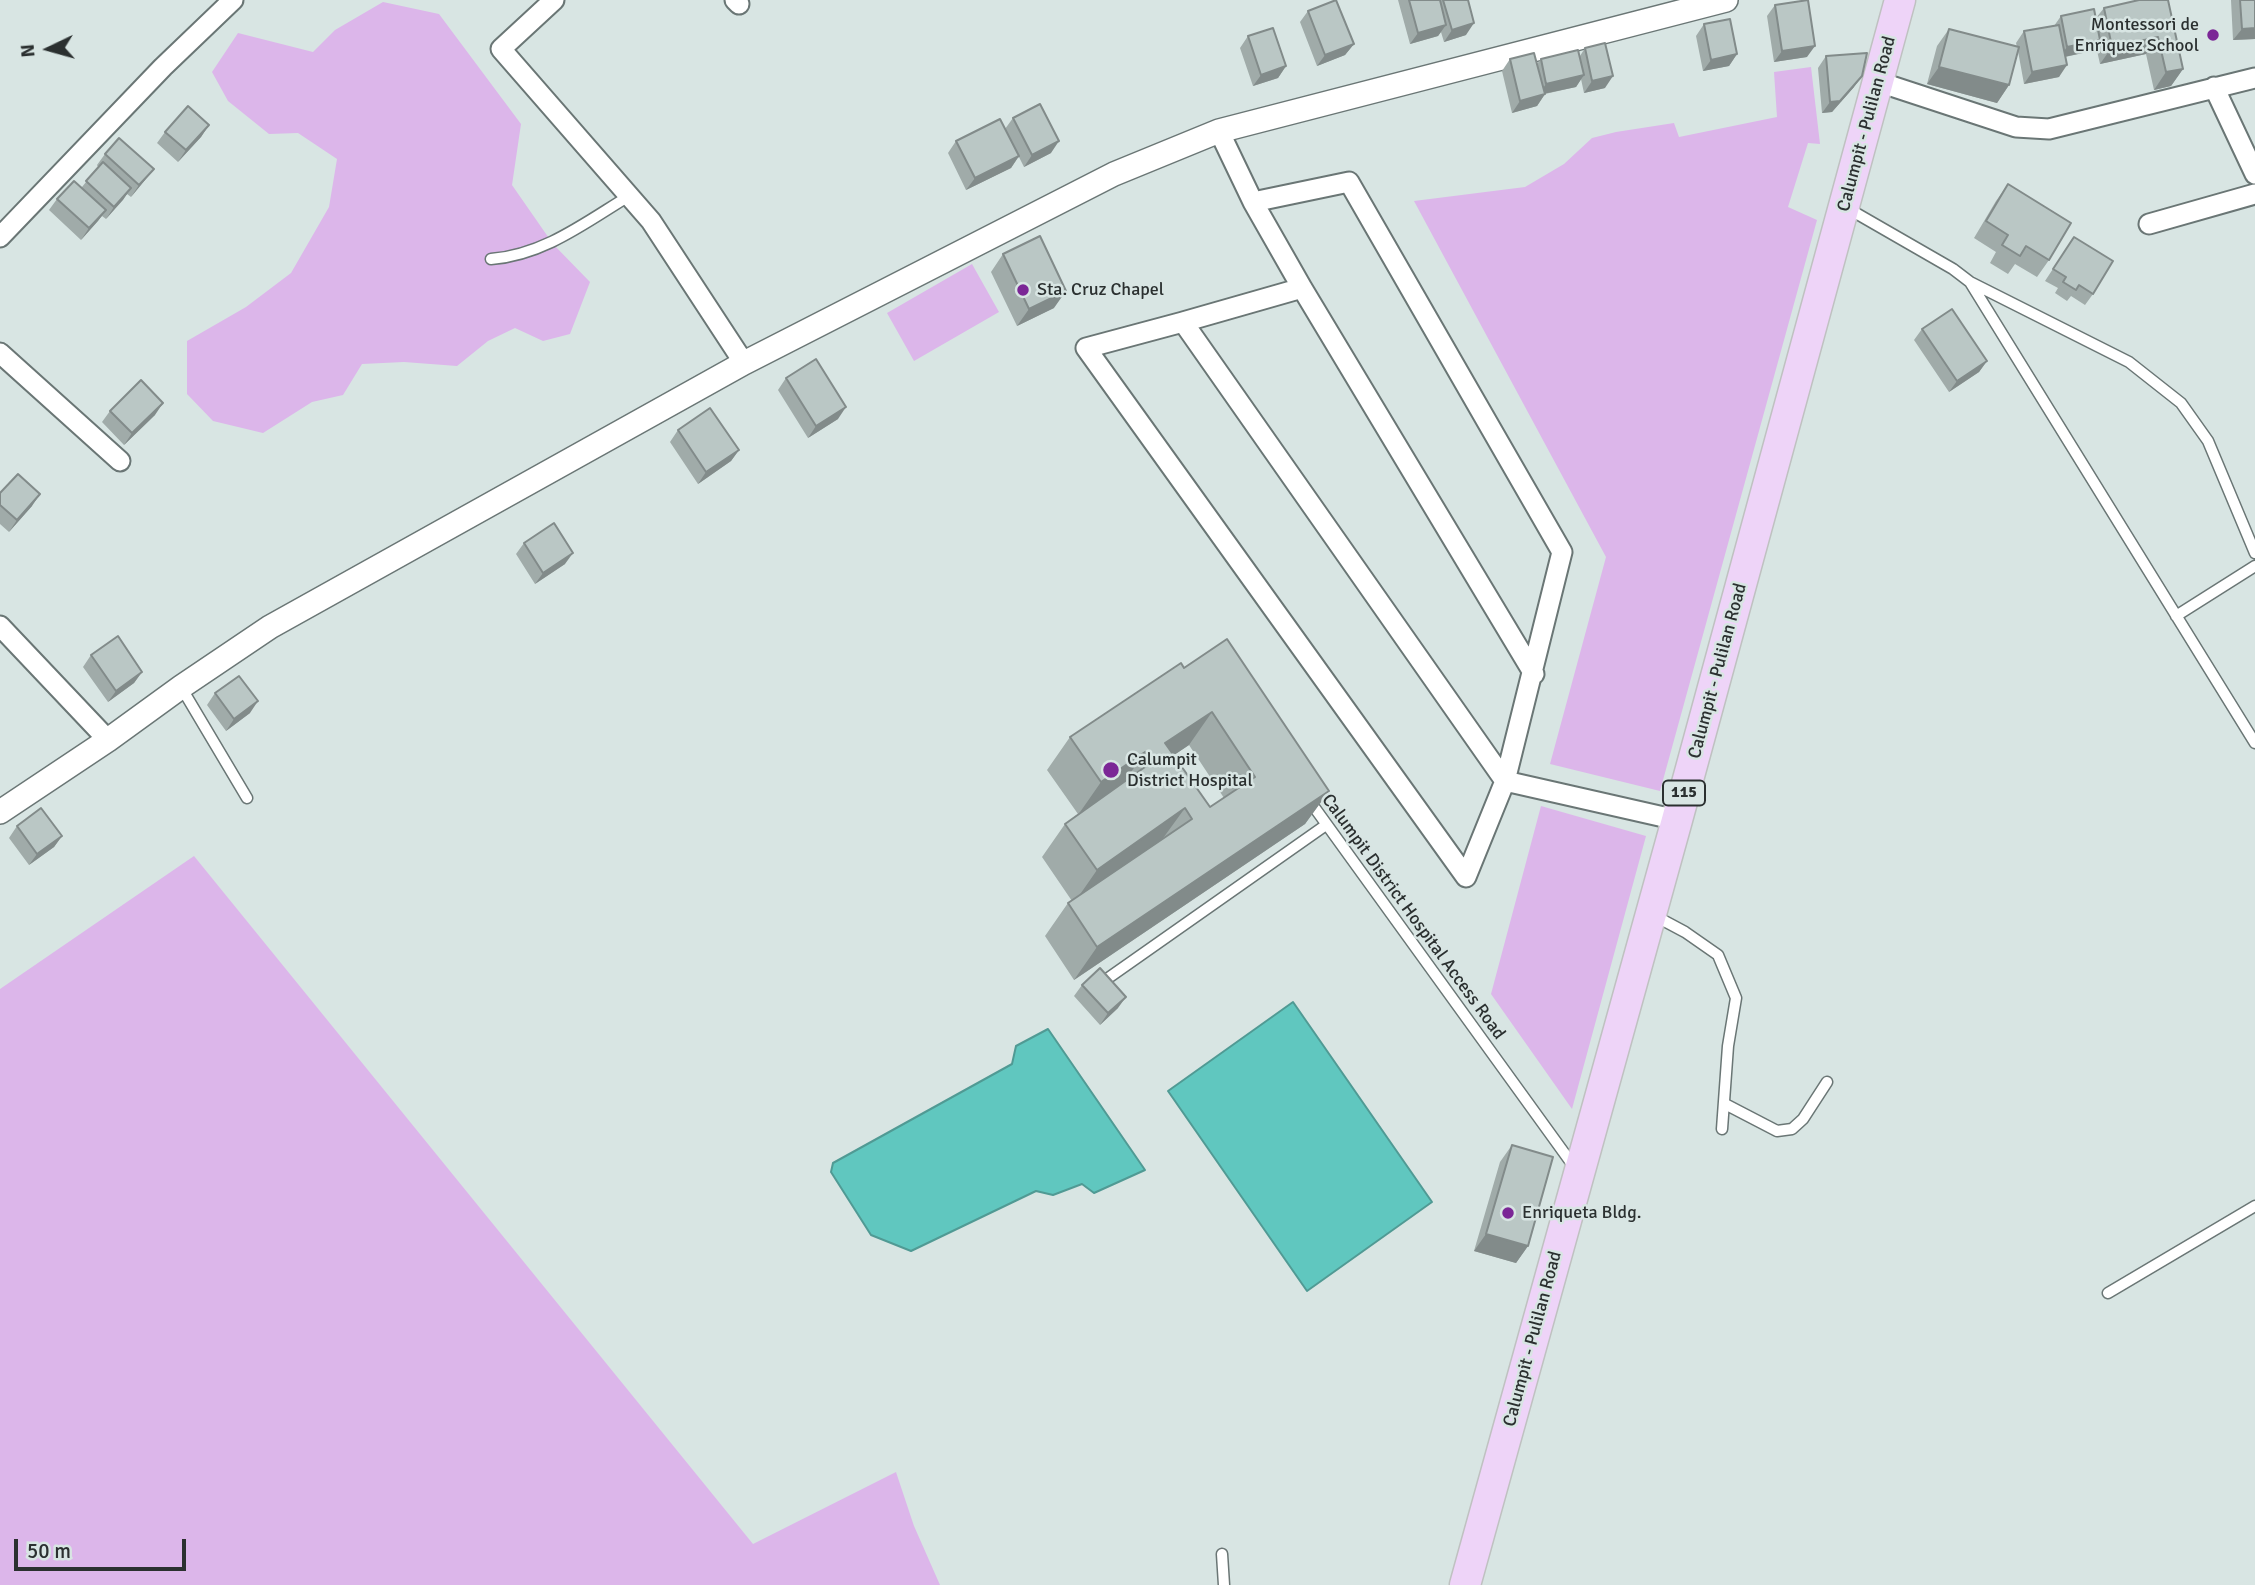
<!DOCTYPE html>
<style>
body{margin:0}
#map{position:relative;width:2255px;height:1585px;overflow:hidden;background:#d8e5e3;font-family:Signika,sans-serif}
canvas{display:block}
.north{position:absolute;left:14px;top:14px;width:70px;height:70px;-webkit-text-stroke:5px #d8e5e3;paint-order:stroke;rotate:265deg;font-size:19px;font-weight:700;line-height:28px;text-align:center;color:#2b3030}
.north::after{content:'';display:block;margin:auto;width:24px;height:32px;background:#2b3030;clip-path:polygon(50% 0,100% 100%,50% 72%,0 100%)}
.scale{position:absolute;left:14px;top:1539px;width:172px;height:32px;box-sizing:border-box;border:4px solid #2b3030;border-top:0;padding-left:9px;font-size:21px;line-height:24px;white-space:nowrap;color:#2b3030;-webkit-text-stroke:5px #d8e5e3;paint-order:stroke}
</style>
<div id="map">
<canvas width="2255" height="1585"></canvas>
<div class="north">N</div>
<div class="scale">50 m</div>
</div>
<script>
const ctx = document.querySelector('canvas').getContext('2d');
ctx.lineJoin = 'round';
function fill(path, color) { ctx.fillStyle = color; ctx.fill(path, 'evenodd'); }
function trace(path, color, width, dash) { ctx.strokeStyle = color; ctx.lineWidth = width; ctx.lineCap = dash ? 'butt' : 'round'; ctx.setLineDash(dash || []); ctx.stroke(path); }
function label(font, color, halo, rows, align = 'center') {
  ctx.font = font + ' Signika,sans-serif'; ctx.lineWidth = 5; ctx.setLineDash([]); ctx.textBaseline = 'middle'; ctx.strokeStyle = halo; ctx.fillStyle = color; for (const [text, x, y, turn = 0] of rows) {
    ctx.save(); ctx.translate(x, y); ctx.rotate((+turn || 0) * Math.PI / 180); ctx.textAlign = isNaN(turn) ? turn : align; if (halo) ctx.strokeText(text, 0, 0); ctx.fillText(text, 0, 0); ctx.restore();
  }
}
const green = new Path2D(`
 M 383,2 L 439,14 L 521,124 L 512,185 L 553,244 L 590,282 L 570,334 L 543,341 L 515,328 L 488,341 L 457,366 L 404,362 L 362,364 L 343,395 L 312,402 L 263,433 L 213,421 L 187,394 L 187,341 L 246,307 L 291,273 L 329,207 L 337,159 L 298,133 L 269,134 L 228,101 L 212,72 L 238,33 L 313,52 L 335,30 Z
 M 1811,67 L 1820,144 L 1808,143 L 1788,207 L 1817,220 L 1660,791 L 1550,764 L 1606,557 L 1414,201 L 1525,187 L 1564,164 L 1592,138 L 1616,132 L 1674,123 L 1679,137 L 1777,117 L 1774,72 Z
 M 972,264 L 999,312 L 914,361 L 887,313 Z
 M 1541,806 L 1646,836 L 1572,1109 L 1491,994 Z
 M 194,856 L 753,1544 L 896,1472 L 914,1526 L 940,1585 L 0,1585 L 0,989 Z`);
const water = new Path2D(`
 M 1293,1002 L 1432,1202 L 1307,1291 L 1168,1091 Z
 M 1048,1029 L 1145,1170 L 1094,1193 L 1082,1184 L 1053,1195 L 1036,1191 L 911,1251 L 871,1235 L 831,1172 L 833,1163 L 1012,1064 L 1016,1046 Z`);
const service = new Path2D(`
 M 1847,208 L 1953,269 L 1970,282 L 2129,362 L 2181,403 L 2208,441 L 2255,553
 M 491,259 C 544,255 586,222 629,196
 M 1970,282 L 2255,743
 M 2176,616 L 2255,566
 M 181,687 L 247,798
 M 1309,800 L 1575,1168
 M 1655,916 L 1685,932 L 1718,955 L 1736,998 L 1728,1046 L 1722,1129
 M 1104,981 L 1326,825
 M 1725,1104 L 1777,1131 L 1792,1129 L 1803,1119 L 1827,1082
 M 2108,1293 L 2255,1206
 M 1222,1554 L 1224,1585`);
const minor = new Path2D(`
 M 554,0 L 501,49 L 651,221 L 744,363
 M 735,0 L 739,4
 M 1879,82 L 2016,127 L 2049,129 L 2255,78
 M 2214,87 L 2255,174
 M 1219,131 L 1253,202 L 1302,288 L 1534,674
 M 2149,224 L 2255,194
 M 0,237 L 163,67 L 233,0
 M 1302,288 L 1183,322 L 1505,781 L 1677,820
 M 1183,322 L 1086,348 L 1466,877 L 1505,781 L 1562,552 L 1349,182 L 1253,202
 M 0,353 L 120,461
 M 0,626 L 108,740`);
const tertiary = new Path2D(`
 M 0,812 L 108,740 L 181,687 L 270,627 L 744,363 L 1114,174 L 1219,131 L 1726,0`);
const primary = new Path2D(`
 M 1465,1585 L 1677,820 L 1900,0`);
const wall = new Path2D(`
 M 1398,0 L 1468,0 L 1466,35 L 1444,42 L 1441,32 L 1438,36 L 1410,44 Z
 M 2139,0 L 2183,69 L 2171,86 L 2154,90 L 2146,54 L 2100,64 L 2096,46 L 2092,51 L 2065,57 L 2059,77 L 2024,84 L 2018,51 L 2009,85 L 1997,103 L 1927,84 L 1937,46 L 1949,29 L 2017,47 L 2016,43 L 2024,31 L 2054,26 L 2061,16 L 2096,18 L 2104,8 Z
 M 2231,0 L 2255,0 L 2255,39 L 2233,40 Z
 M 1775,5 L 1807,57 L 1774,62 L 1767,16 Z
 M 1308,11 L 1354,44 L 1345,55 L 1317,66 L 1300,22 Z
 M 1704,24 L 1737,54 L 1729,66 L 1703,71 L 1696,36 Z
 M 1248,36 L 1286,66 L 1278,78 L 1253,86 L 1240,48 Z
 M 1585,48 L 1605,88 L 1584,93 L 1581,79 L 1576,87 L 1545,94 L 1537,106 L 1512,113 L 1502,71 L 1510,59 L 1537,64 L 1541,59 L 1580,56 Z
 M 1826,56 L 1854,87 L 1832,112 L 1822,113 L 1818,68 Z
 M 1013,118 L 1051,153 L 1024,167 L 1005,129 Z
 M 209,125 L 201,137 L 178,162 L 157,143 L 165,132 Z
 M 956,141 L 1019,156 L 1011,168 L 966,190 L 948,153 Z
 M 105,154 L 145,180 L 131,197 L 127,194 L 106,219 L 102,216 L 81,240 L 49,210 L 57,199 L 82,187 L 98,167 L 97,165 Z
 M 2008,184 L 2049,260 L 2037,277 L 2015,264 L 2008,274 L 1990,263 L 1996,252 L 1974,238 L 1996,201 Z
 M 2074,237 L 2093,294 L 2085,305 L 2071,296 L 2067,301 L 2055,293 L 2058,288 L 2045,281 Z
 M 1003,254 L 1054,308 L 1017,326 L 991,272 Z
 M 1922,329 L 1987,361 L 1979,372 L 1949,392 L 1914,340 Z
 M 786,378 L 838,419 L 808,438 L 778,390 Z
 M 110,411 L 155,415 L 124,445 L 102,422 Z
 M 678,430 L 739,450 L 731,461 L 698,484 L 670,442 Z
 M 0,493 L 32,506 L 9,532 L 0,524 Z
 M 524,543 L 565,564 L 535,584 L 516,554 Z
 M 91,655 L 142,672 L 134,683 L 108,702 L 83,667 Z
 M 1184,668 L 1329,791 L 1305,824 L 1074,980 L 1045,936 L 1068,903 L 1072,901 L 1042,857 L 1065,824 L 1078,814 L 1047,770 L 1070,737 ZM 1189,745 L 1224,798 L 1210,807 L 1174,755 Z
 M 215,693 L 250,713 L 226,731 L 207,705 Z
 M 17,826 L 62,836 L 54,847 L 29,865 L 9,838 Z
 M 1082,985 L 1118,1008 L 1100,1025 L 1074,996 Z
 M 1512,1145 L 1528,1246 L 1516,1263 L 1474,1251 L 1500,1162 Z`);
const shadedWall = new Path2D(`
 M 1474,23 L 1466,35 L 1444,42 L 1452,30 Z
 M 1446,25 L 1438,36 L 1410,44 L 1418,33 Z
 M 2255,28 L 2255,39 L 2233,40 L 2242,29 Z
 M 2158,37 L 2146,54 L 2100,64 L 2112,47 Z
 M 2100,40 L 2092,51 L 2059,58 L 2067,47 Z
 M 1354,44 L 1345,55 L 1317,66 L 1325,55 Z
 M 1815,46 L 1807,57 L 1774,62 L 1782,51 Z
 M 1737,54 L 1729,66 L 1703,71 L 1711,60 Z
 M 2067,65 L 2059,77 L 2024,84 L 2032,72 Z
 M 1286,66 L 1278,78 L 1253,86 L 1261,75 Z
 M 1939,67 L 2009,85 L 1997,103 L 1927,84 Z
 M 2183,69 L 2171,86 L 2154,90 L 2166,72 Z
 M 1584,75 L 1576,87 L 1538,95 L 1546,84 Z
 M 1613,76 L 1605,88 L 1584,93 L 1592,81 Z
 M 1862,76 L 1854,87 L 1832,112 L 1822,113 L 1830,102 Z
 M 1545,94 L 1537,106 L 1512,113 L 1520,101 Z
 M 209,125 L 201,137 L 178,162 L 186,150 Z
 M 1059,141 L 1051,153 L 1024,167 L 1032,155 Z
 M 1019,156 L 1011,168 L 966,190 L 975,178 Z
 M 154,169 L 145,180 L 131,197 L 139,185 Z
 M 131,188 L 123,200 L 106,219 L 114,207 Z
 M 106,210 L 98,221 L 81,240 L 89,228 Z
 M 1066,291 L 1054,308 L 1017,326 L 1029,309 Z
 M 1987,361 L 1979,372 L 1949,392 L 1957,381 Z
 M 163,403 L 155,415 L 124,445 L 132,433 Z
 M 846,407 L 838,419 L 808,438 L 816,426 Z
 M 739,450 L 731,461 L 698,484 L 706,472 Z
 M 40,494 L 32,506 L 9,532 L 17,520 Z
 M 573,553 L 565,564 L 535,584 L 543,573 Z
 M 142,672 L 134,683 L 108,702 L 116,691 Z
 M 258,701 L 250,713 L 226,731 L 234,719 Z
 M 1212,712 L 1189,745 L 1143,776 L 1165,743 Z
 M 1145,752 L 1122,785 L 1078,815 L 1101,782 Z
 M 1329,791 L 1305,824 L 1074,980 L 1097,947 Z
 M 1185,808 L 1161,841 L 1074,903 L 1097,870 Z
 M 62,836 L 54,847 L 29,865 L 37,854 Z
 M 1126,997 L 1118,1008 L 1100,1025 L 1108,1013 Z
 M 1486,1234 L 1528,1246 L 1516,1263 L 1474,1251 Z`);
const building = new Path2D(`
 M 1336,0 L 1354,44 L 1325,55 L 1308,11 Z
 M 1409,0 L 1440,0 L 1446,25 L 1418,33 Z
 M 1443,0 L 1468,0 L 1474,23 L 1452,30 Z
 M 1808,0 L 1815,46 L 1782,51 L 1775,5 Z
 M 2139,0 L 2168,0 L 2183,69 L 2166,72 L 2158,37 L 2112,47 L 2104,8 Z
 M 2240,0 L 2255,0 L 2255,28 L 2242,29 Z
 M 2094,9 L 2100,40 L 2067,47 L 2061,16 Z
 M 1730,19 L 1737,54 L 1711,60 L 1704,24 Z
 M 2059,25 L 2067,65 L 2032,72 L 2024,31 Z
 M 1273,28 L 1286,66 L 1261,75 L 1248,36 Z
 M 1949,29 L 2019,47 L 2009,85 L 1939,67 Z
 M 1605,43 L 1613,76 L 1592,81 L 1585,48 Z
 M 1578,50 L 1584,75 L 1546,84 L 1541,59 Z
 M 1534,53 L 1545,94 L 1520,101 L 1510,59 Z
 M 1867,53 L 1862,76 L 1840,101 L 1830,102 L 1826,56 Z
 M 1040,104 L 1059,141 L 1032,155 L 1013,118 Z
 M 188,106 L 209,125 L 186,150 L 165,132 Z
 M 1000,119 L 1019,156 L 975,178 L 956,141 Z
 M 119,138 L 154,169 L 139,185 L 105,154 Z
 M 103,162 L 131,188 L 114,207 L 86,181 Z
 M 74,181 L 106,210 L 89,228 L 57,199 Z
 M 2008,184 L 2071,223 L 2049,260 L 2026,246 L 2020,256 L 2002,245 L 2008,235 L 1986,221 Z
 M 1040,236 L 1066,291 L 1029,309 L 1003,254 Z
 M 2074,237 L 2113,261 L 2093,294 L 2079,285 L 2076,290 L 2063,282 L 2066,277 L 2053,269 Z
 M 1952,309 L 1987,361 L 1957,381 L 1922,329 Z
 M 816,359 L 846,407 L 816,426 L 786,378 Z
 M 141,380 L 163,403 L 132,433 L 110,411 Z
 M 710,408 L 739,450 L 706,472 L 678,430 Z
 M 18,474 L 40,494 L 17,520 L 0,505 L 0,493 Z
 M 554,523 L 573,553 L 543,573 L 524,543 Z
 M 118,636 L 142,672 L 116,691 L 91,655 Z
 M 1227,639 L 1329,791 L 1097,947 L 1068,903 L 1192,819 L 1185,808 L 1097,870 L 1065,824 L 1152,762 L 1145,752 L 1101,782 L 1070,737 L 1181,663 L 1184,668 ZM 1212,712 L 1255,777 L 1210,807 L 1165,743 Z
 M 239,676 L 258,701 L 234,719 L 215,693 Z
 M 41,808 L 62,836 L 37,854 L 17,826 Z
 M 1100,968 L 1126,997 L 1108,1013 L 1082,985 Z
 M 1512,1145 L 1553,1157 L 1528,1246 L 1486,1234 Z`);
const markers = [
 [2213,35,7,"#7b2696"],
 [1023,290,7,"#7b2696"],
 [1111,770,9,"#7b2696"],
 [1508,1213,7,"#7b2696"]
];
const shields = [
 [1684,793,42]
];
const shieldNames = [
 ["115",1684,793]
];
const poiNames = [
 ["Montessori de",2199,25,"right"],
 ["Enriquez School",2199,46,"right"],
 ["Sta. Cruz Chapel",1037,290],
 ["Calumpit",1127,760],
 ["District Hospital",1127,781],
 ["Enriqueta Bldg.",1522,1213]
];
const streetNames = [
 ["Calumpit - Pulilan Road",1867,124,-75],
 ["Calumpit - Pulilan Road",1718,671,-75],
 ["Calumpit District Hospital Access Road",1413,917,54],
 ["Calumpit - Pulilan Road",1533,1339,-75]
];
fill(green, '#dcb6ea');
fill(water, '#60c7bf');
trace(water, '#509a94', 2);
trace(service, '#6a7675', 13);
trace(minor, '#6a7675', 23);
trace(tertiary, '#6a7675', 26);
trace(primary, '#bfc1c1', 33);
trace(service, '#fff', 10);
trace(minor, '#fff', 19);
trace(tertiary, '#fff', 23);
trace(primary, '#eed4f8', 30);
fill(wall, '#a0aba9');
fill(shadedWall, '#828b8a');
fill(building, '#bac7c5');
trace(building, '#828b8a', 2);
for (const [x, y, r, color] of markers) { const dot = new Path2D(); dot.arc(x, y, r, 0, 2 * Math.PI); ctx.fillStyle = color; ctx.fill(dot); trace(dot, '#d8e5e3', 2.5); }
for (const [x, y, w] of shields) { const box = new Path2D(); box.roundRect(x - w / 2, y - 12.5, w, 25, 5); ctx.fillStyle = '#d8e5e3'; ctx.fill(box); trace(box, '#2b3030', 2); }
label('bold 16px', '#2b3030', null, shieldNames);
label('18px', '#2b3030', '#d8e5e3', poiNames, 'left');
label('18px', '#2b3030', '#d8e5e3', streetNames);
</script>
